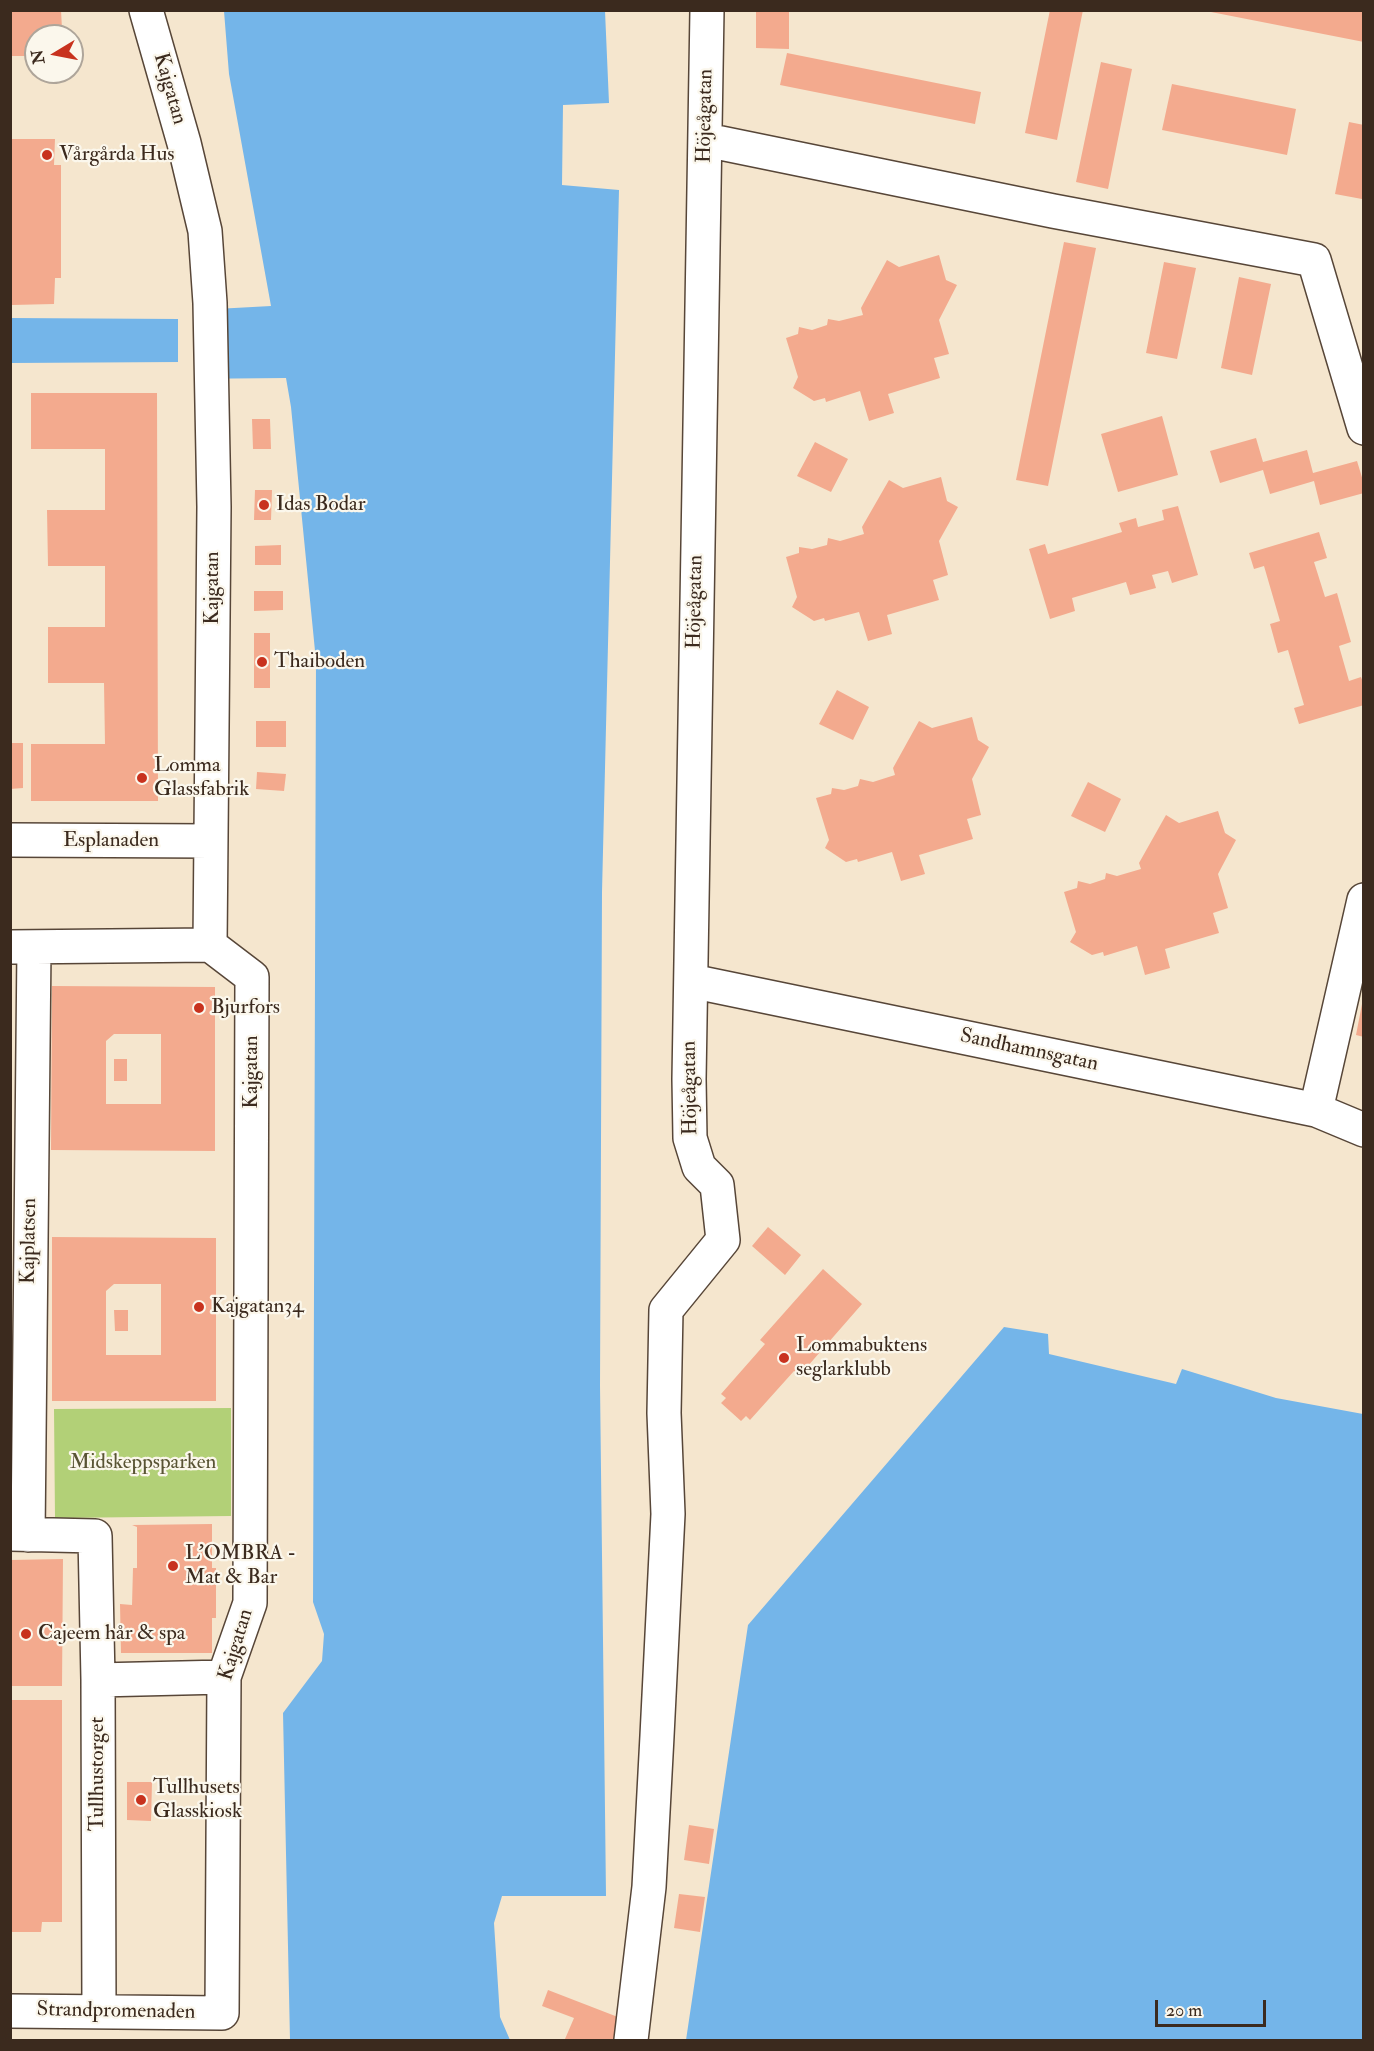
<!DOCTYPE html>
<meta charset="utf-8">
<style>
body{margin:0}
#map{position:relative;width:1374px;height:2051px;overflow:hidden;background:#f5e6ce;font-family:"IM FELL Double Pica",serif}
canvas{display:block}
.frame{position:absolute;inset:0;border:12px solid #3b2a1e;pointer-events:none}
.north{position:absolute;left:24px;top:24px;width:60px;height:60px;box-sizing:border-box;background:#fbf7ec;border:2px solid #aea59a;border-radius:50%;rotate:260deg;font-size:16px;font-weight:700;line-height:24px;text-align:center;color:#3b2a1e}
.north::after{content:'';display:block;margin:auto;width:21px;height:27px;background:#c8321e;clip-path:polygon(50% 0,100% 100%,50% 72%,0 100%)}
.scale{position:absolute;left:1155px;top:2000px;width:111px;height:27px;box-sizing:border-box;border:3px solid #3b2a1e;border-top:0;padding-left:8px;font-size:18px;line-height:21px;white-space:nowrap;color:#3b2a1e;-webkit-text-stroke:4px #fbf7ec;paint-order:stroke}
</style>
<div id="map">
<canvas width="1374" height="2051"></canvas>
<div class="frame"></div>
<div class="north">N</div>
<div class="scale">20 m</div>
</div>
<script>
const ctx = document.querySelector('canvas').getContext('2d');
ctx.lineJoin = 'round';
function fill(path, color) { ctx.fillStyle = color; ctx.fill(path, 'evenodd'); }
function trace(path, color, width, dash) { ctx.strokeStyle = color; ctx.lineWidth = width; ctx.lineCap = dash ? 'butt' : 'round'; ctx.setLineDash(dash || []); ctx.stroke(path); }
function label(font, color, halo, rows, align = 'center') {
  ctx.font = font + ' "IM FELL Double Pica",serif'; ctx.lineWidth = 4.5; ctx.setLineDash([]); ctx.textBaseline = 'middle'; ctx.strokeStyle = halo; ctx.fillStyle = color; for (const [text, x, y, turn = 0] of rows) {
    ctx.save(); ctx.translate(x, y); ctx.rotate((+turn || 0) * Math.PI / 180); ctx.textAlign = isNaN(turn) ? turn : align; if (halo) ctx.strokeText(text, 0, 0); ctx.fillText(text, 0, 0); ctx.restore();
  }
}
const green = new Path2D(`
 M 231,1408 L 231,1516 L 55,1518 L 54,1409 Z
 M 10,1421 L 20,1421 L 20,1519 L 11,1519 Z`);
const water = new Path2D(`
 M 224,11 L 605,11 L 609,103 L 563,105 L 562,185 L 619,190 L 602,892 L 600,1385 L 606,1896 L 502,1896 L 494,1923 L 500,2017 L 510,2040 L 290,2040 L 283,1713 L 322,1661 L 324,1634 L 313,1602 L 316,661 L 291,407 L 286,378 L 181,379 L 180,362 L 11,363 L 10,318 L 179,319 L 179,311 L 271,306 L 229,74 Z
 M 1004,1327 L 1048,1334 L 1049,1354 L 1176,1384 L 1182,1369 L 1276,1398 L 1363,1414 L 1363,2040 L 686,2040 L 748,1625 Z`);
const pier = new Path2D(`
 M 226,306 L 227,379 L 178,379 L 178,309 Z`);
const building = new Path2D(`
 M 10,10 L 61,10 L 62,29 L 55,30 L 55,36 L 36,36 L 36,56 L 10,56 Z
 M 756,10 L 789,10 L 789,49 L 756,48 Z
 M 1050,10 L 1083,10 L 1057,140 L 1025,133 Z
 M 1212,10 L 1364,10 L 1364,42 L 1211,12 Z
 M 787,53 L 981,92 L 975,124 L 780,85 Z
 M 1101,62 L 1132,69 L 1108,189 L 1076,182 Z
 M 1172,84 L 1296,109 L 1287,155 L 1162,130 Z
 M 1349,122 L 1364,125 L 1364,190 L 1362,199 L 1335,194 Z
 M 10,139 L 55,139 L 54,165 L 61,165 L 61,278 L 55,278 L 54,304 L 12,305 Z
 M 1064,242 L 1096,248 L 1048,486 L 1016,480 Z
 M 939,255 L 946,280 L 957,285 L 939,320 L 949,354 L 934,358 L 940,378 L 888,394 L 894,413 L 869,421 L 860,391 L 826,402 L 825,398 L 814,401 L 793,388 L 798,377 L 786,338 L 798,334 L 799,327 L 812,330 L 827,325 L 828,319 L 839,321 L 863,315 L 861,308 L 887,260 L 899,267 Z
 M 1164,262 L 1196,268 L 1177,359 L 1146,353 Z
 M 1239,277 L 1271,284 L 1252,375 L 1221,368 Z
 M 31,393 L 157,393 L 158,801 L 31,801 L 31,744 L 105,744 L 104,683 L 48,683 L 48,627 L 105,627 L 105,566 L 48,566 L 47,510 L 105,510 L 105,449 L 31,449 Z
 M 1162,416 L 1178,475 L 1118,492 L 1101,434 Z
 M 252,419 L 270,419 L 271,449 L 253,449 Z
 M 1256,438 L 1263,462 L 1307,450 L 1313,473 L 1357,461 L 1364,484 L 1364,493 L 1320,505 L 1314,481 L 1270,494 L 1263,470 L 1220,483 L 1210,451 Z
 M 815,442 L 848,459 L 831,492 L 797,476 Z
 M 941,477 L 947,501 L 958,507 L 939,541 L 948,575 L 933,580 L 939,600 L 887,615 L 892,634 L 868,641 L 859,612 L 825,621 L 824,618 L 814,621 L 792,607 L 797,597 L 786,557 L 799,553 L 799,547 L 812,549 L 827,545 L 828,538 L 840,541 L 864,534 L 862,527 L 889,480 L 903,488 Z
 M 255,490 L 272,490 L 271,520 L 254,520 Z
 M 1178,506 L 1198,575 L 1172,583 L 1168,571 L 1152,575 L 1156,588 L 1130,595 L 1126,582 L 1072,598 L 1075,611 L 1050,619 L 1029,549 L 1045,544 L 1048,554 L 1122,532 L 1119,523 L 1136,518 L 1138,527 L 1164,520 L 1162,510 Z
 M 1319,532 L 1327,558 L 1314,562 L 1325,597 L 1337,593 L 1351,642 L 1339,646 L 1349,681 L 1361,677 L 1364,685 L 1364,705 L 1299,724 L 1294,708 L 1304,705 L 1288,650 L 1278,653 L 1270,624 L 1280,621 L 1264,566 L 1254,569 L 1249,553 Z
 M 281,545 L 281,565 L 255,565 L 255,546 Z
 M 254,591 L 283,591 L 283,610 L 254,611 Z
 M 254,633 L 270,633 L 270,688 L 254,688 Z
 M 837,690 L 869,707 L 853,740 L 819,724 Z
 M 972,717 L 978,740 L 989,747 L 972,779 L 981,815 L 967,819 L 973,839 L 919,855 L 925,874 L 901,881 L 892,852 L 858,862 L 857,859 L 846,862 L 825,848 L 829,840 L 816,798 L 831,794 L 832,788 L 844,790 L 858,786 L 860,779 L 873,782 L 895,775 L 893,768 L 919,721 L 932,728 Z
 M 256,721 L 286,721 L 286,747 L 256,747 Z
 M 10,743 L 23,743 L 23,788 L 10,789 Z
 M 257,772 L 286,774 L 284,791 L 256,789 Z
 M 1088,782 L 1121,799 L 1105,832 L 1071,816 Z
 M 1218,811 L 1225,833 L 1236,840 L 1218,874 L 1228,908 L 1213,913 L 1219,933 L 1165,949 L 1170,968 L 1145,975 L 1137,946 L 1104,956 L 1103,952 L 1092,955 L 1070,942 L 1076,932 L 1064,892 L 1077,888 L 1078,881 L 1090,884 L 1105,879 L 1106,873 L 1117,876 L 1141,869 L 1139,863 L 1166,815 L 1179,823 Z
 M 52,986 L 215,987 L 215,1151 L 51,1150 ZM 114,1034 L 161,1034 L 161,1104 L 106,1104 L 106,1041 Z
 M 1362,1004 L 1364,1004 L 1364,1037 L 1356,1035 Z
 M 114,1059 L 127,1059 L 127,1081 L 114,1081 Z
 M 768,1227 L 801,1255 L 785,1275 L 752,1246 Z
 M 52,1237 L 216,1238 L 216,1401 L 52,1401 ZM 114,1284 L 161,1284 L 161,1355 L 106,1355 L 106,1291 Z
 M 823,1269 L 862,1304 L 800,1375 L 794,1371 L 750,1420 L 746,1416 L 741,1421 L 721,1403 L 726,1398 L 721,1394 L 765,1344 L 760,1340 Z
 M 114,1310 L 128,1310 L 128,1331 L 115,1331 Z
 M 212,1524 L 212,1568 L 216,1568 L 216,1618 L 212,1618 L 212,1653 L 121,1653 L 120,1604 L 132,1605 L 133,1568 L 137,1568 L 137,1527 L 132,1525 Z
 M 63,1559 L 62,1686 L 10,1686 L 10,1560 Z
 M 10,1700 L 62,1700 L 62,1922 L 42,1922 L 41,1932 L 10,1932 Z
 M 127,1782 L 152,1782 L 151,1821 L 127,1820 Z
 M 689,1825 L 714,1829 L 709,1864 L 684,1860 Z
 M 679,1894 L 705,1897 L 700,1932 L 674,1928 Z
 M 548,1990 L 623,2019 L 614,2040 L 565,2039 L 574,2018 L 542,2006 Z`);
const minor = new Path2D(`
 M 706,140 L 1053,211 L 1314,260 L 1364,428
 M 10,840 L 211,841
 M 10,947 L 210,945
 M 691,981 L 1316,1110 L 1364,1130
 M 1316,1110 L 1364,900
 M 10,1534 L 95,1536 L 98,1680 L 99,2012
 M 28,1535 L 34,947
 M 98,1680 L 224,1677
 M 10,2011 L 222,2013 L 224,1677 L 250,1603 L 252,977 L 210,945 L 214,507 L 210,303 L 205,231 L 184,143 L 146,10
 M 631,2040 L 649,1887 L 657,1736 L 668,1514 L 664,1413 L 666,1310 L 723,1240 L 717,1185 L 699,1167 L 690,1138 L 689,1079 L 707,10`);
const markers = [
 [47,155,6,"#c8321e"],
 [264,505,6,"#c8321e"],
 [262,662,6,"#c8321e"],
 [142,778,6,"#c8321e"],
 [199,1008,6,"#c8321e"],
 [199,1307,6,"#c8321e"],
 [784,1358,6,"#c8321e"],
 [173,1566,6,"#c8321e"],
 [26,1634,6,"#c8321e"],
 [141,1800,6,"#c8321e"]
];
const streetNames = [
 ["Kajgatan",169,89,74],
 ["Höjeågatan",706,116,-89],
 ["Kajgatan",213,588,-90],
 ["Höjeågatan",696,602,-89],
 ["Esplanaden",111,841],
 ["Sandhamnsgatan",1029,1051,12],
 ["Kajgatan",252,1072,-90],
 ["Höjeågatan",691,1088,-91],
 ["Kajplatsen",30,1241,-89],
 ["Kajgatan",237,1645,-73],
 ["Tullhustorget",98,1774,-90],
 ["Strandpromenaden",116,2012,1]
];
const poiNames = [
 ["Vårgårda Hus",59,155],
 ["Idas Bodar",276,505],
 ["Thaiboden",274,662],
 ["Lomma",154,766],
 ["Glassfabrik",154,790],
 ["Bjurfors",211,1008],
 ["Kajgatan34",211,1307],
 ["Lommabuktens",796,1346],
 ["seglarklubb",796,1370],
 ["L'OMBRA -",185,1554],
 ["Mat & Bar",185,1578],
 ["Cajeem hår & spa",38,1634],
 ["Tullhusets",153,1788],
 ["Glasskiosk",153,1812]
];
const parkNames = [
 ["Midskeppsparken",143,1463]
];
fill(green, '#b2d077');
fill(water, '#74b5e9');
fill(pier, '#f5e6ce');
fill(building, '#f3aa8e');
trace(minor, '#574638', 36);
trace(minor, '#fff', 33);
for (const [x, y, r, color] of markers) { const dot = new Path2D(); dot.arc(x, y, r, 0, 2 * Math.PI); ctx.fillStyle = color; ctx.fill(dot); trace(dot, '#fbf7ec', 2); }
label('21px', '#3b2a1e', '#fbf7ec', streetNames);
label('21px', '#3b2a1e', '#fbf7ec', poiNames, 'left');
label('21px', '#595434', '#fbf7ec', parkNames);
</script>
